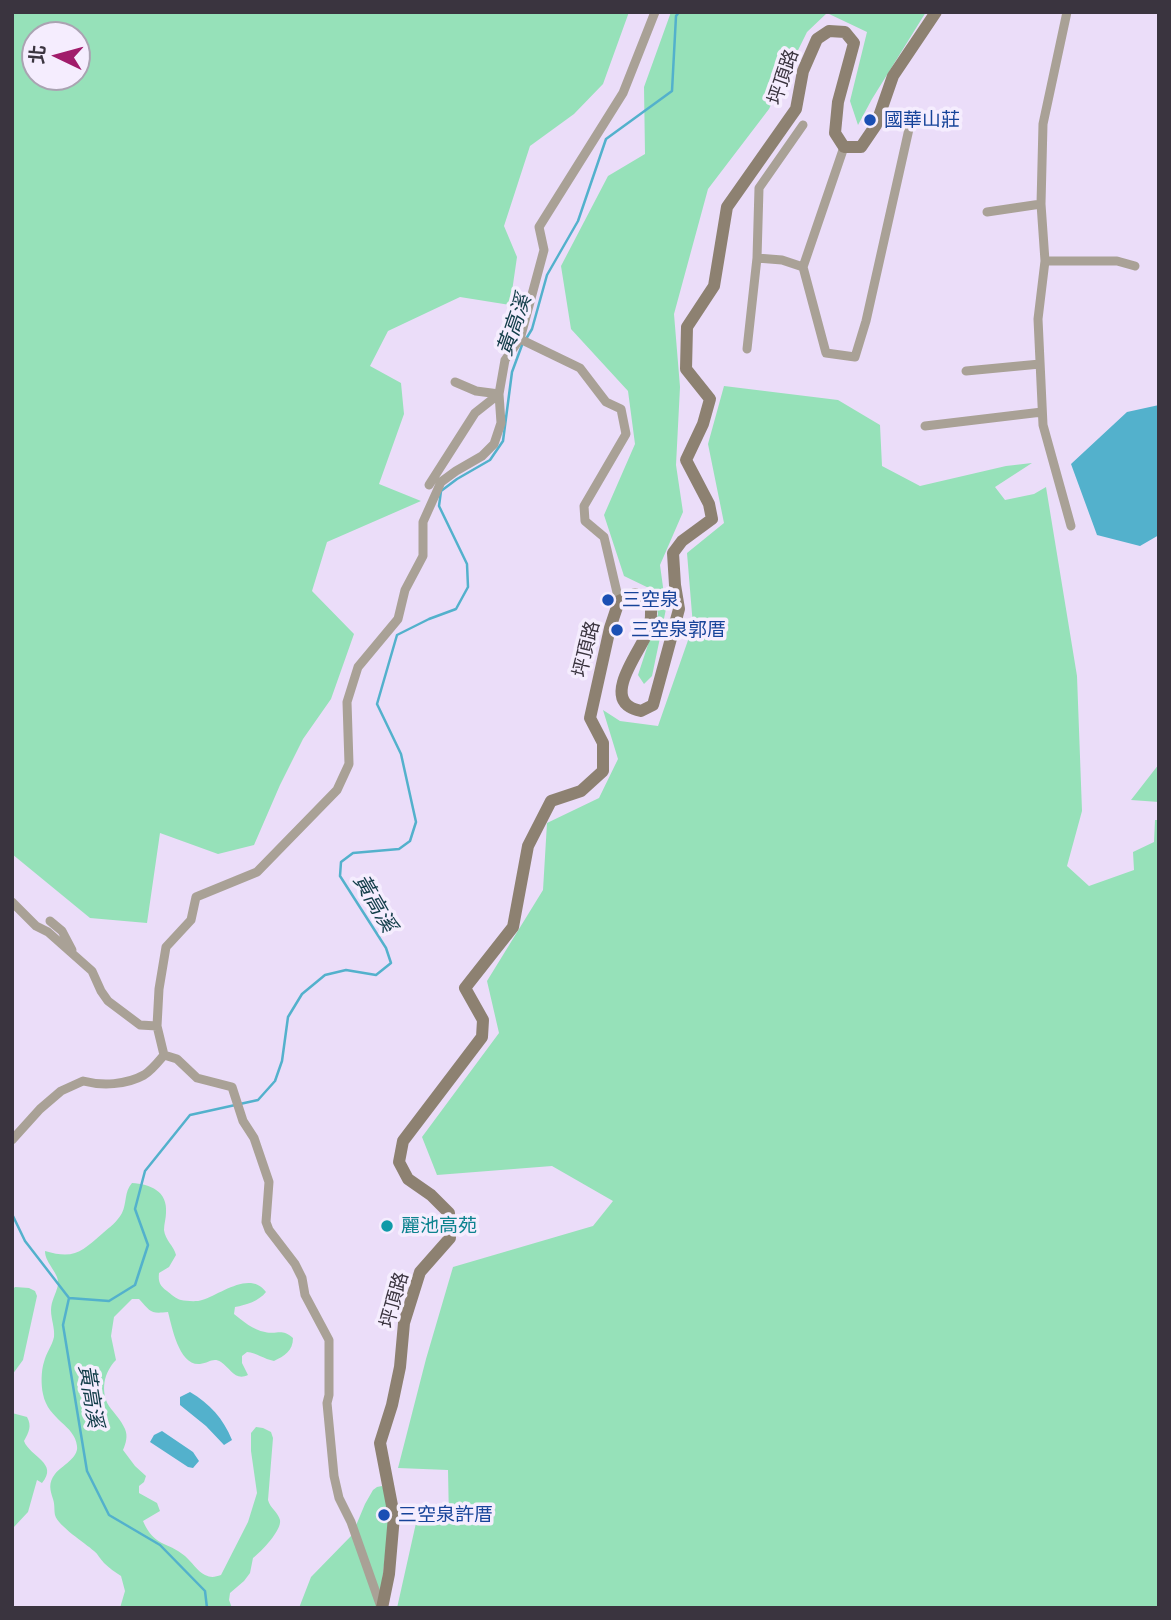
<!DOCTYPE html>
<meta charset="utf-8">
<style>
body{margin:0}
#map{position:relative;width:1171px;height:1620px;overflow:hidden;background:#ebddf9;font-family:Barlow,"Noto Sans TC",sans-serif}
canvas{display:block}
.frame{position:absolute;inset:0;border:14px solid #3a343f;pointer-events:none}
.north{position:absolute;left:21px;top:21px;width:70px;height:70px;box-sizing:border-box;background:#f5edfe;border:2px solid #aaa3b2;border-radius:50%;rotate:275deg;font-size:19px;font-weight:700;line-height:28px;text-align:center;color:#3a343f}
.north::after{content:'';display:block;margin:auto;width:24px;height:32px;background:#a11c6b;clip-path:polygon(50% 0,100% 100%,50% 72%,0 100%)}
</style>
<div id="map">
<canvas width="1171" height="1620"></canvas>
<div class="frame"></div>
<div class="north">北</div>
</div>
<script>
const ctx = document.querySelector('canvas').getContext('2d');
ctx.lineJoin = 'round';
function fill(path, color) { ctx.fillStyle = color; ctx.fill(path, 'evenodd'); }
function trace(path, color, width, dash) { ctx.strokeStyle = color; ctx.lineWidth = width; ctx.lineCap = dash ? 'butt' : 'round'; ctx.setLineDash(dash || []); ctx.stroke(path); }
function label(font, color, halo, rows, align = 'center') {
  ctx.font = font + ' Barlow,"Noto Sans TC",sans-serif'; ctx.lineWidth = 7; ctx.setLineDash([]); ctx.textBaseline = 'middle'; ctx.strokeStyle = halo; ctx.fillStyle = color; for (const [text, x, y, turn = 0] of rows) {
    ctx.save(); ctx.translate(x, y); ctx.rotate((+turn || 0) * Math.PI / 180); ctx.textAlign = isNaN(turn) ? turn : align; if (halo) ctx.strokeText(text, 0, 0); ctx.fillText(text, 0, 0); ctx.restore();
  }
}
const green = new Path2D(`
 M 12,12 L 629,12 L 603,84 L 574,114 L 530,146 L 504,226 L 517,257 L 510,305 L 460,297 L 388,331 L 370,366 L 401,383 L 404,414 L 379,484 L 421,501 L 327,542 L 312,591 L 354,634 L 331,699 L 303,739 L 280,785 L 254,845 L 218,854 L 160,833 L 147,923 L 90,918 L 12,854 ZM 77,35 L 77,77 L 35,77 L 35,35 Z
 M 671,12 L 926,12 L 872,99 L 858,125 L 850,101 L 867,32 L 827,13 L 807,32 L 769,109 L 708,189 L 674,314 L 680,387 L 676,465 L 683,512 L 660,565 L 666,609 L 652,676 L 644,684 L 638,675 L 658,614 L 653,590 L 624,576 L 604,515 L 635,444 L 628,391 L 571,329 L 561,266 L 608,176 L 645,154 L 644,87 Z
 M 724,386 L 838,400 L 880,425 L 882,466 L 920,486 L 1006,466 L 1032,463 L 995,487 L 1005,500 L 1034,494 L 1046,487 L 1077,676 L 1082,811 L 1067,866 L 1089,886 L 1134,870 L 1133,852 L 1154,842 L 1155,820 L 1159,820 L 1159,1608 L 397,1608 L 416,1523 L 449,1521 L 448,1470 L 398,1468 L 426,1359 L 453,1267 L 593,1226 L 613,1201 L 552,1166 L 437,1175 L 422,1137 L 499,1033 L 487,981 L 543,890 L 547,823 L 599,798 L 618,759 L 603,710 L 620,721 L 658,726 L 693,626 L 687,553 L 724,523 L 708,444 Z
 M 1159,764 L 1159,802 L 1131,800 Z
 M 132,1183 C 150,1184 168,1191 166,1213 C 166,1218 164,1224 164,1230 C 165,1240 174,1246 176,1255 L 169,1267 L 159,1273 C 158,1282 160,1286 167,1291 C 171,1294 176,1299 181,1300 C 186,1301 197,1302 202,1300 C 221,1294 250,1270 266,1292 C 259,1301 246,1305 235,1307 L 234,1314 C 243,1321 253,1330 265,1332 C 278,1335 281,1328 293,1338 C 293,1351 284,1356 274,1361 C 264,1359 257,1353 247,1352 L 242,1356 L 242,1363 L 248,1375 C 235,1381 231,1369 221,1362 C 213,1357 209,1363 200,1364 C 179,1366 172,1327 168,1312 C 150,1314 151,1312 139,1299 L 132,1299 L 114,1317 L 111,1336 L 116,1360 C 104,1372 100,1391 109,1406 C 114,1413 121,1420 125,1429 C 128,1436 126,1443 123,1450 L 135,1466 L 146,1476 L 144,1482 L 139,1486 L 139,1493 L 157,1503 L 160,1511 L 143,1521 C 154,1547 167,1541 185,1556 C 192,1562 197,1571 205,1575 C 211,1578 215,1577 221,1575 L 248,1522 L 257,1493 L 251,1451 L 251,1433 L 256,1427 L 263,1428 L 271,1432 L 273,1438 L 268,1500 C 270,1508 278,1512 280,1520 C 282,1530 261,1552 253,1558 L 250,1573 L 244,1581 L 230,1593 L 229,1600 L 232,1608 L 120,1608 L 125,1591 L 121,1576 C 115,1572 109,1568 104,1563 C 100,1559 98,1554 94,1551 C 85,1543 58,1526 55,1515 C 54,1510 55,1505 53,1499 C 50,1490 48,1483 55,1474 C 61,1466 79,1458 77,1446 C 75,1425 48,1420 43,1394 C 41,1385 41,1371 44,1362 C 46,1353 52,1346 54,1337 C 55,1328 51,1319 51,1310 C 51,1301 56,1294 58,1285 C 60,1273 45,1264 45,1251 C 75,1260 82,1251 103,1233 C 110,1227 117,1222 122,1213 C 127,1203 124,1192 132,1183 Z
 M 15,1287 L 29,1288 L 35,1291 L 37,1296 L 23,1360 L 12,1375 L 12,1290 Z
 M 12,1413 L 27,1417 C 32,1426 29,1432 24,1441 C 30,1457 59,1463 42,1483 L 37,1480 L 28,1512 L 13,1528 Z
 M 382,1486 L 391,1504 L 379,1608 L 299,1608 L 311,1577 L 352,1535 L 365,1504 L 373,1490 L 377,1487 Z`);
const water = new Path2D(`
 M 1159,405 L 1159,535 L 1140,546 L 1097,535 L 1071,464 L 1127,412 Z
 M 190,1392 C 210,1404 223,1418 232,1440 L 224,1445 L 206,1426 L 180,1405 L 180,1397 Z
 M 162,1431 L 193,1452 L 199,1461 L 193,1468 L 188,1467 L 150,1442 L 154,1435 Z`);
const stream = new Path2D(`
 M 526,339 L 532,329 L 547,275 L 578,221 L 606,139 L 672,91 L 676,16 L 679,12
 M 12,1214 L 25,1241 L 69,1298
 M 69,1298 L 109,1301 L 135,1285 L 148,1245 L 135,1209 L 145,1171 L 190,1115 L 258,1100 L 275,1081 L 282,1061 L 288,1017 L 302,994 L 325,975 L 346,970 L 376,975 L 391,963 L 386,948 L 340,876 L 341,862 L 353,853 L 399,849 L 410,841 L 416,822 L 401,754 L 377,704 L 397,635 L 429,619 L 456,609 L 468,587 L 467,564 L 439,506 L 441,491 L 457,479 L 490,460 L 503,441 L 512,372 L 522,345
 M 69,1298 L 63,1325 L 87,1471 L 109,1515 L 160,1545 L 205,1591 L 207,1608`);
const street = new Path2D(`
 M 1067,12 L 1043,124 L 1041,204 L 1045,261 L 1038,319 L 1043,425 L 1071,526
 M 803,125 L 759,188 L 757,258 L 782,260 L 803,267 L 826,353 L 855,357 L 866,321 L 911,120
 M 987,212 L 1041,204
 M 1045,261 L 1117,261 L 1135,266
 M 803,267 L 844,147
 M 520,339 L 580,368 L 606,402 L 621,409 L 626,434 L 584,506 L 585,521 L 604,537 L 619,601
 M 747,349 L 757,258
 M 966,371 L 1040,364
 M 925,426 L 1042,412
 M 429,485 L 475,413 L 499,394 L 476,391 L 455,382
 M 12,902 L 36,926 L 48,932 L 92,971 L 101,991 L 108,1001 L 140,1025 L 157,1026
 M 50,921 L 62,931 L 72,950
 M 164,1055 L 177,1059 L 197,1078 L 232,1087 L 243,1121 L 254,1138 L 269,1182 L 266,1222 L 269,1230 L 295,1264 L 302,1278 L 305,1295 L 329,1340 L 329,1395 L 327,1403 L 334,1476 L 339,1498 L 351,1522 L 381,1607
 M 12,1140 L 40,1109 L 61,1091 L 83,1081 C 102,1086 126,1085 144,1075 C 152,1070 158,1062 164,1055 L 157,1026 L 159,989 L 166,947 L 191,920 L 196,897 L 257,872 L 337,790 L 349,764 L 347,702 L 358,667 L 398,619 L 405,590 L 423,556 L 423,522 L 441,482 L 456,471 L 482,456 L 494,444 L 501,423 L 499,394 L 505,360 L 520,339 L 544,250 L 539,227 L 623,93 L 655,12`);
const secondary = new Path2D(`
 M 382,1608 L 389,1574 L 394,1516 L 380,1443 L 392,1405 L 400,1367 L 404,1323 L 420,1272 L 450,1238 L 449,1213 L 431,1195 L 408,1179 L 399,1162 L 403,1141 L 482,1037 L 483,1020 L 465,988 L 513,927 L 528,846 L 551,801 L 581,791 L 603,771 L 603,743 L 590,718 L 610,628 L 619,601 L 635,594 L 650,601 C 652,612 652,622 647,633 C 640,651 606,693 630,707 C 633,709 637,710 641,711 L 653,705 L 679,609 L 675,585 L 673,553 L 682,541 L 712,519 L 709,504 L 686,460 L 703,424 L 710,399 L 686,369 L 687,327 L 714,286 L 727,207 L 796,109 L 803,71 L 817,39 L 829,31 L 845,32 L 854,43 L 838,102 L 835,133 L 844,147 L 861,147 L 876,125 L 893,76 L 936,12`);
const markers = [
 [870,120,7,"#1a4fb4"],
 [608,600,7,"#1a4fb4"],
 [617,630,7,"#1a4fb4"],
 [387,1226,7,"#0f9aa8"],
 [384,1515,7,"#1a4fb4"]
];
const streetNames = [
 ["坪頂路",783,77,-71],
 ["坪頂路",586,649,-76],
 ["坪頂路",394,1300,-74]
];
const transitNames = [
 ["國華山莊",884,120],
 ["三空泉",622,600],
 ["三空泉郭厝",631,630],
 ["三空泉許厝",398,1515]
];
const cultureNames = [
 ["麗池高苑",401,1226]
];
const waterNames = [
 ["黃高溪",514,325,-71],
 ["黃高溪",375,903,60],
 ["黃高溪",91,1396,81]
];
fill(green, '#96e1b9');
fill(water, '#53b1cc');
trace(stream, '#53b1cc', 2.5);
trace(street, '#a9a196', 9);
trace(secondary, '#8d8171', 12);
for (const [x, y, r, color] of markers) { const dot = new Path2D(); dot.arc(x, y, r, 0, 2 * Math.PI); ctx.fillStyle = color; ctx.fill(dot); trace(dot, '#f5edfe', 2.5); }
label('19px', '#3a343f', '#f5edfe', streetNames);
label('19px', '#164399', '#f5edfe', transitNames, 'left');
label('19px', '#0d838f', '#f5edfe', cultureNames, 'left');
label('italic 21px', '#113c48', '#f5edfe', waterNames);
</script>
